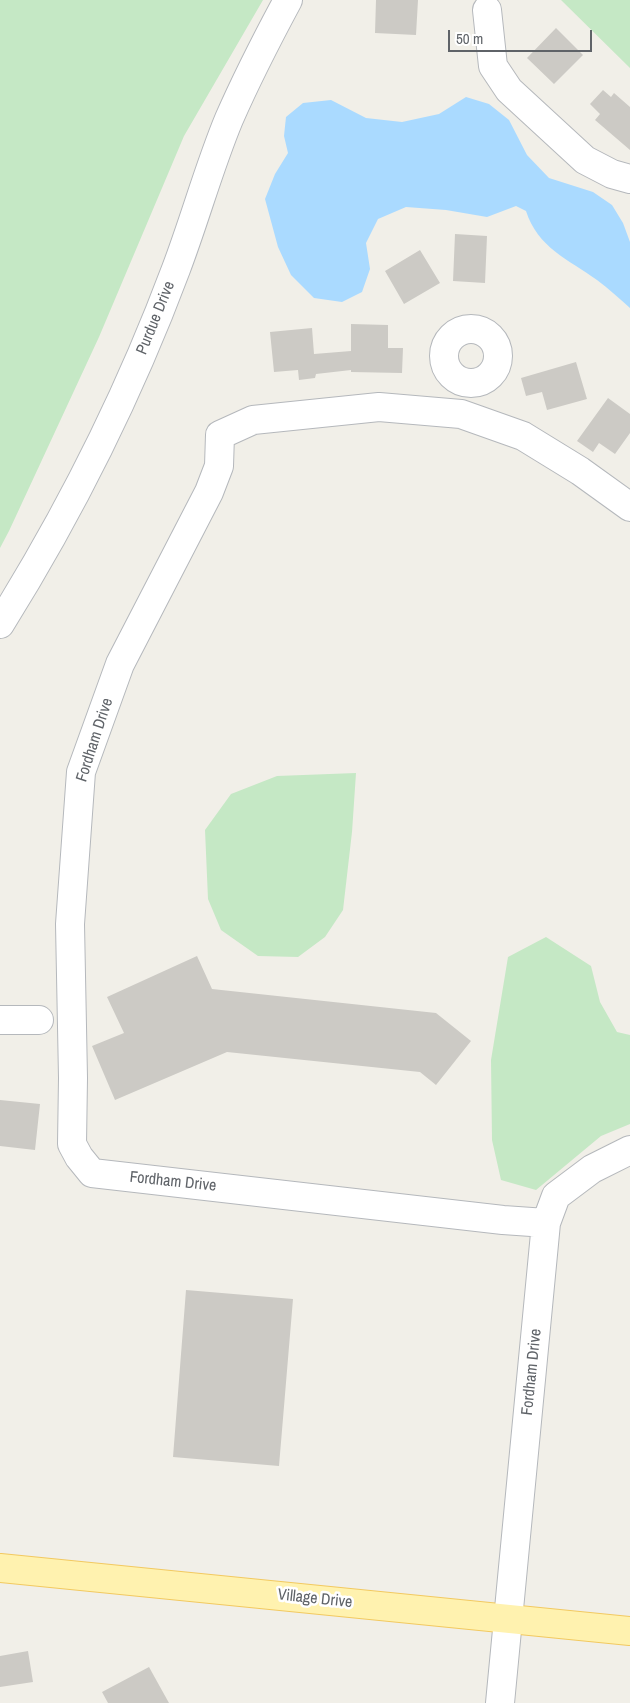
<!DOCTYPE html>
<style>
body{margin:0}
#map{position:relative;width:630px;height:1703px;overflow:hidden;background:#f1efe8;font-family:"Archivo Narrow",sans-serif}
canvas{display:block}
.scale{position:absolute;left:448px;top:30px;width:144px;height:22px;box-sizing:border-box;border:2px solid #5f6368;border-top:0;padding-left:6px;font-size:15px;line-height:18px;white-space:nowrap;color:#5f6368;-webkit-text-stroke:4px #fff;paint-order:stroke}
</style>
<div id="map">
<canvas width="630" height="1703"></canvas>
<div class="scale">50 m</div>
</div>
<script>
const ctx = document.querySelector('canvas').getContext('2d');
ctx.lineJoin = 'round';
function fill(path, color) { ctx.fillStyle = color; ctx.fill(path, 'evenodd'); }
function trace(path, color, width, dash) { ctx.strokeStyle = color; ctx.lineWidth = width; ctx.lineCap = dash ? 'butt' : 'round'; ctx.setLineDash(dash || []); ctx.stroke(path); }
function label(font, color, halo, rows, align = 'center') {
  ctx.font = font + ' "Archivo Narrow",sans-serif'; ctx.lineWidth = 5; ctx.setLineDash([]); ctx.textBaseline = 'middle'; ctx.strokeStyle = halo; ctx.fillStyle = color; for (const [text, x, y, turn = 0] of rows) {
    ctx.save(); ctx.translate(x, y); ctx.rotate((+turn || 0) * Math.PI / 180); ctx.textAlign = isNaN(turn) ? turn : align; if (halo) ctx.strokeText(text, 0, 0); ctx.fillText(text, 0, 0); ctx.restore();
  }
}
const green = new Path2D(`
 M 0,0 L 263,0 L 184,136 L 99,337 L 9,531 L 0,548 Z
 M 561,0 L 630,0 L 630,68 Z
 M 356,773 L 352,832 L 343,910 L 325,937 L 298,957 L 258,956 L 221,930 L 208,899 L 205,830 L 231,794 L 277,776 Z
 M 546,937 L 591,966 L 600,1002 L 617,1032 L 630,1035 L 630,1124 L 601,1136 L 536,1190 L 501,1180 L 492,1140 L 491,1060 L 508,957 Z`);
const water = new Path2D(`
 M 466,97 L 489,104 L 509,120 L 527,155 L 549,178 L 593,192 L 612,205 L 623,223 L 630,242 L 630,308 C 619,298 609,289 597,280 C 568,259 538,248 526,211 L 516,206 L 487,217 L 446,210 L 406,207 L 378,219 L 366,243 L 370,269 L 362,292 L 342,302 L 314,298 L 291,275 L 278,247 L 265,199 L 275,174 L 288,153 L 284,136 L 286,117 L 303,103 L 331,100 L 366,118 L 402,122 L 439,114 Z`);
const building = new Path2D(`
 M 376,0 L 418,0 L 416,35 L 375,33 Z
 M 556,28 L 583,55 L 554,84 L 527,58 Z
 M 603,90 L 611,97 L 614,93 L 630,107 L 630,150 L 595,120 L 600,114 L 590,104 Z
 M 455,234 L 487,236 L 485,283 L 453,281 Z
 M 420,250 L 440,283 L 404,304 L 385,271 Z
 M 351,324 L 388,325 L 388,348 L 403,348 L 402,373 L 351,372 L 351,370 L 316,374 L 315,378 L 299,380 L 298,370 L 274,372 L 270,332 L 312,328 L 314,354 L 351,351 Z
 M 576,362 L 587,399 L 547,410 L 542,392 L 526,396 L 521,378 Z
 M 608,398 L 630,414 L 630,433 L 615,454 L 599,443 L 593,452 L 577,441 Z
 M 197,956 L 212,989 L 436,1013 L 471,1041 L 436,1085 L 420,1072 L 227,1052 L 115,1100 L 92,1046 L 124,1033 L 107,997 Z
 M 0,1100 L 40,1104 L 35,1150 L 0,1146 Z
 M 186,1290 L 293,1299 L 279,1466 L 173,1457 Z
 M 28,1651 L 33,1682 L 0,1687 L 0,1656 Z
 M 149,1667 L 169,1703 L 108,1703 L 102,1692 Z`);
const minor = new Path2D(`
 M 487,10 L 493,66 L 509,90 L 585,160 L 612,174 L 630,179
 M444 356a27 27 0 1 1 54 0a27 27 0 1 1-54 0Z
 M 0,624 C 70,512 130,392 176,269 C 195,219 209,167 229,119 C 247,78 267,39 288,0
 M 0,1020 L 39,1020
 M 546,1223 L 503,1220 L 92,1173 L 79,1157 L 72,1144 L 73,1078 L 70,924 L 81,772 L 120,664 L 209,492 L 219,466 L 220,435 L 253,420 L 379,407 L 461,414 L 523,436 L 580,471 L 630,507
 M 500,1703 L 546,1223 L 556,1196 L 592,1169 L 630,1150`);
const major = new Path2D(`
 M 0,1568 L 630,1631`);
const streetNames = [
 ["Purdue Drive",156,318,-68],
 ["Fordham Drive",95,740,-72],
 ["Fordham Drive",173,1182,6],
 ["Fordham Drive",532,1372,-84],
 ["Village Drive",315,1599,6]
];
fill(green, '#c5e8c5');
fill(water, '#aadaff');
fill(building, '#cccac5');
trace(minor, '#b5b8bc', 30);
trace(major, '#f2c960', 30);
trace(minor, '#fff', 28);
trace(major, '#fff2af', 28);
label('16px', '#5f6368', '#fff', streetNames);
</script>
